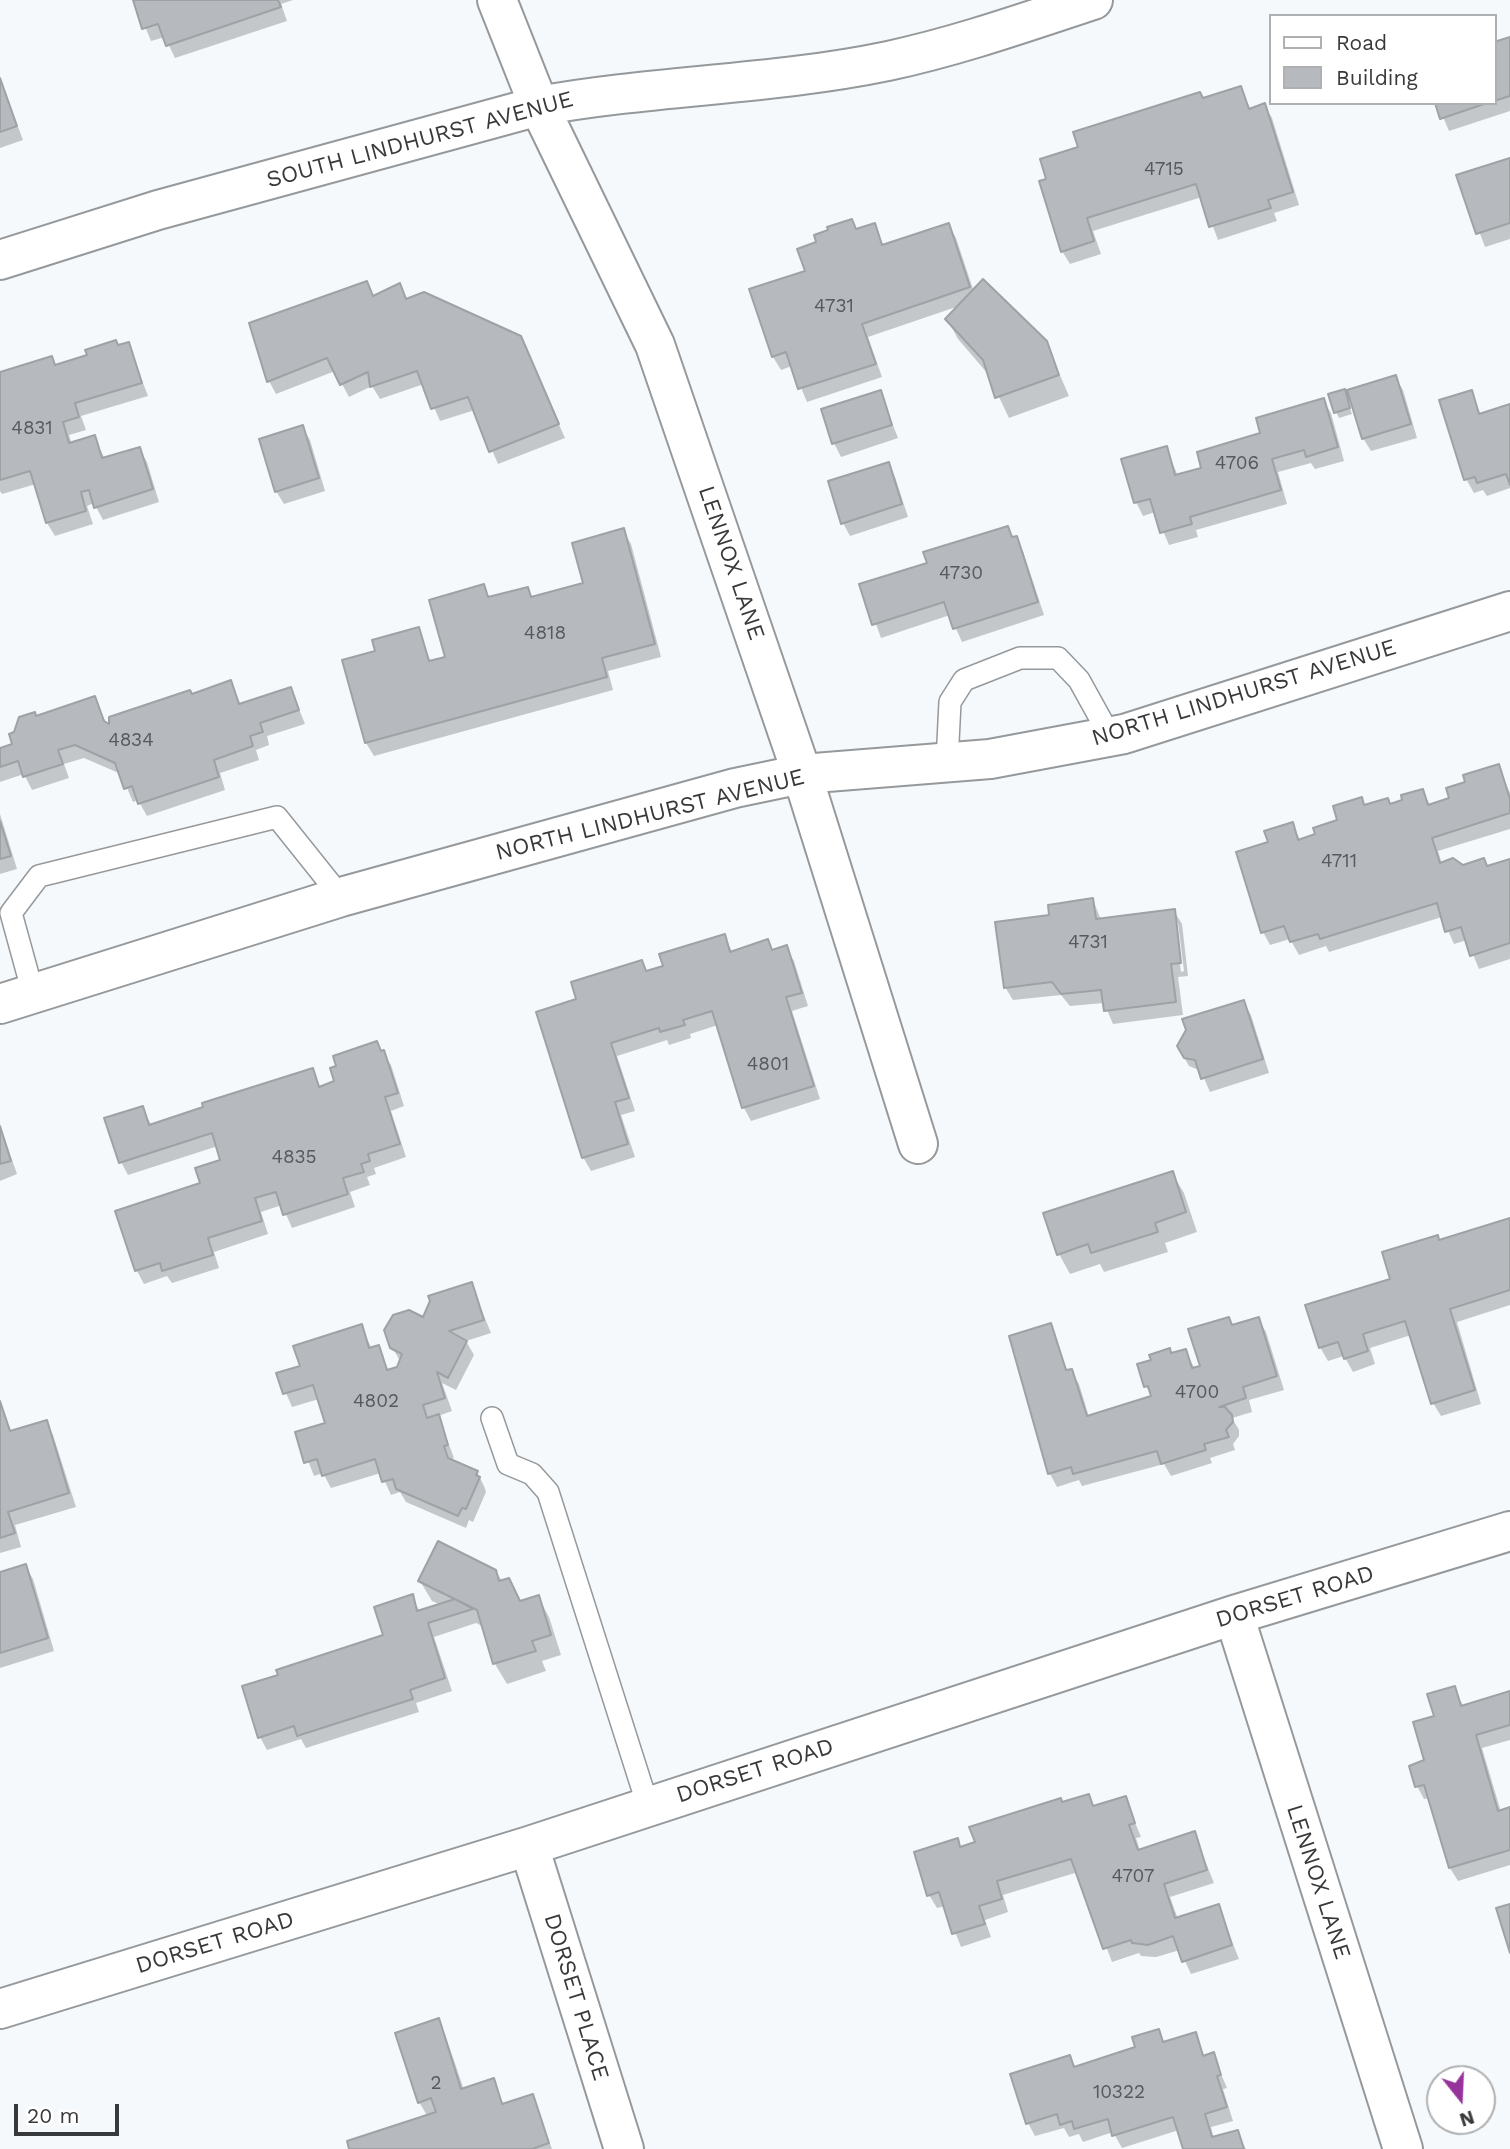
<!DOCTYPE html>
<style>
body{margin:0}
#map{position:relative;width:1510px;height:2149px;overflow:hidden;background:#f5f9fc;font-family:"Work Sans",sans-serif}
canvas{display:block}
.legend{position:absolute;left:1269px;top:14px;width:228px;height:91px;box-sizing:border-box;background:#fff;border:2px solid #afb0b1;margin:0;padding:9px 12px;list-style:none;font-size:21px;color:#38393b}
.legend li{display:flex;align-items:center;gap:14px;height:35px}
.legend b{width:35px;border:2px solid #afb0b1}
.north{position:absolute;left:1426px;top:2065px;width:70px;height:70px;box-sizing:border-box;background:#fff;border:2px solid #afb0b1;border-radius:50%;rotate:162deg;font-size:19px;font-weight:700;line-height:28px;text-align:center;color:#38393b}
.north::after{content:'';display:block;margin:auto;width:24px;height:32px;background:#96349c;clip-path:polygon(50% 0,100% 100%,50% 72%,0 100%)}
.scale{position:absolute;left:14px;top:2104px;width:105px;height:32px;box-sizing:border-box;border:4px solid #38393b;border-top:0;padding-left:9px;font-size:21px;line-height:24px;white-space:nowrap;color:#38393b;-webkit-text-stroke:5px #fff;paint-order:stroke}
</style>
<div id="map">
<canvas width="1510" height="2149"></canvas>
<ul class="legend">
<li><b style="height:9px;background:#fff"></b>Road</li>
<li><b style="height:19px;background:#b6babe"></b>Building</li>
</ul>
<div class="north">N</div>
<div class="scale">20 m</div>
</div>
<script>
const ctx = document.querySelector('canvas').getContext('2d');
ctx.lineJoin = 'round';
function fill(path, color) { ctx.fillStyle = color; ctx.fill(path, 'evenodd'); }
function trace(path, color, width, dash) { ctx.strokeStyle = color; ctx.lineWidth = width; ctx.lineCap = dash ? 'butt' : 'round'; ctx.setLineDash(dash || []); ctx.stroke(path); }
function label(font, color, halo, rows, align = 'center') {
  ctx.font = font + ' "Work Sans",sans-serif'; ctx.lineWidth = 6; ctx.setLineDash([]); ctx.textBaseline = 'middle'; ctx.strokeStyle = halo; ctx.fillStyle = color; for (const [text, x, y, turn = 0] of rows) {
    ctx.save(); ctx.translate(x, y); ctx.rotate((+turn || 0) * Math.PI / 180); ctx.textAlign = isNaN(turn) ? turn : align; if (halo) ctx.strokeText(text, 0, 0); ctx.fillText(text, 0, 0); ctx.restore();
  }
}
const shadow = new Path2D(`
 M 134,0 L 293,0 L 281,4 L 287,21 L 175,58 L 165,37 L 151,41 Z
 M 1510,38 L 1510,111 L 1449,131 L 1437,103 L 1494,103 L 1494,44 Z
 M 0,79 L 23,140 L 0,148 Z
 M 1240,88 L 1251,110 L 1264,105 L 1272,118 L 1299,205 L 1274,213 L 1277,221 L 1218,240 L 1202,197 L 1093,231 L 1101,254 L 1070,264 L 1062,251 L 1048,180 L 1080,148 Z
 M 1510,160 L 1510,239 L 1485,247 L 1459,177 Z
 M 874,225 L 884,246 L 948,225 L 956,238 L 974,292 L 1045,341 L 1069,396 L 1009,418 L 988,374 L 958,339 L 947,319 L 959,306 L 868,337 L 882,377 L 807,402 L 792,366 L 781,370 L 773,357 L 807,272 L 857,231 Z
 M 366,283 L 374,297 L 399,285 L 408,300 L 520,337 L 565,438 L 498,464 L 475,410 L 440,421 L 424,384 L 380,399 L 372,386 L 349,397 L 335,371 L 276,394 L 269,381 Z
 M 128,344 L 148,396 L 81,416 L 86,430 L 69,435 L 72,444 L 94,437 L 105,459 L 139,449 L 147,462 L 159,502 L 103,520 L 94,503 L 87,506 L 93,524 L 55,536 L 47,523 L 36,484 L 2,494 L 0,491 L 0,374 L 51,358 L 56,366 Z
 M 1395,377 L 1403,390 L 1417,438 L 1371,451 L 1363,438 Z
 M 1344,391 L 1352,414 L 1339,418 L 1336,412 Z
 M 880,392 L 898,438 L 841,457 L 834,443 Z
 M 1471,392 L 1481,415 L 1510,406 L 1510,488 L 1487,496 L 1483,490 L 1474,493 L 1466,479 L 1442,401 Z
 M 1323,400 L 1331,413 L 1344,461 L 1315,469 L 1311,463 L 1278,472 L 1287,504 L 1196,530 L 1198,537 L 1169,545 L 1155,512 L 1143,516 L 1136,502 L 1166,448 L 1178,476 L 1204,469 Z
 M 302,427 L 310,440 L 325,491 L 284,504 L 276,491 Z
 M 888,464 L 895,477 L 908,517 L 850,536 L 843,523 Z
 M 1007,528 L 1023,551 L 1044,615 L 962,642 L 950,615 L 881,638 L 862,585 L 929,564 Z
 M 623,530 L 631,544 L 661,657 L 608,671 L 613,690 L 374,756 L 366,743 L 377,652 L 418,629 L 431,663 L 447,659 L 483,586 L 490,598 L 527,589 L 533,599 L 585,584 Z
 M 230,682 L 241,705 L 291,689 L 305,724 L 267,736 L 269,745 L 256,750 L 259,760 L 220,773 L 225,790 L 147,816 L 138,800 L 133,802 L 121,774 L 84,758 L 64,764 L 69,778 L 32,790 L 24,774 L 0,782 L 0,749 L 15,745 L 36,718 L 95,699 L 107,725 L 111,727 Z
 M 1498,766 L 1510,793 L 1510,829 L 1438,851 L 1442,864 L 1463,867 L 1488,868 L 1510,861 L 1510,959 L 1479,969 L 1467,940 L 1454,944 L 1442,917 L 1329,952 L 1326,946 L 1299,955 L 1290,939 L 1270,945 L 1263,932 L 1270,843 L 1292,824 L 1301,841 L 1317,835 L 1340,821 L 1361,799 L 1366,807 L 1391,805 L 1422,791 L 1431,806 L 1451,799 L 1467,783 Z
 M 0,814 L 17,869 L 0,874 Z
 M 1093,900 L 1101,920 L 1174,911 L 1182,924 L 1188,976 L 1178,977 L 1183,1015 L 1113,1024 L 1104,1003 L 1070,1006 L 1061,995 L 1013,1000 L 1005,987 L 1051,917 ZM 1175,923 L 1178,923 L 1184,971 L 1181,972 Z
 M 724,936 L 733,953 L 768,941 L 773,951 L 786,948 L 794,961 L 808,1006 L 792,1011 L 820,1099 L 751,1121 L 744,1108 L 718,1025 L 690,1034 L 691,1038 L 669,1045 L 667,1040 L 617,1056 L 635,1111 L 621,1115 L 635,1157 L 591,1171 L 583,1157 L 578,1000 L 641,962 L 647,972 L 665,967 Z
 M 1243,1002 L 1251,1015 L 1269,1073 L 1210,1092 L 1201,1071 L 1189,1066 L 1181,1052 Z
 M 376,1043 L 391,1065 L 404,1106 L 391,1111 L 406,1157 L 374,1168 L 376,1174 L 367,1177 L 370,1185 L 350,1192 L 355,1207 L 292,1228 L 282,1205 L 261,1212 L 268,1234 L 214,1252 L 219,1268 L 172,1283 L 167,1276 L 144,1284 L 137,1271 L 117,1212 L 203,1184 L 223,1161 L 218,1146 L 128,1175 L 121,1162 L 142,1108 L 152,1126 L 312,1070 L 321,1088 L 336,1083 Z
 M 0,1125 L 17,1174 L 0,1181 Z
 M 1172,1173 L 1184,1193 L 1197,1232 L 1165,1243 L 1168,1252 L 1104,1272 L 1100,1264 L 1070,1274 L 1059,1254 Z
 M 1510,1220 L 1510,1305 L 1457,1322 L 1481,1404 L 1441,1416 L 1433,1403 L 1411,1335 L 1370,1348 L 1375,1364 L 1353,1372 L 1344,1356 L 1328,1361 L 1320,1347 L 1392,1280 L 1440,1242 Z
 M 471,1284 L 491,1333 L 466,1341 L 474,1355 L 456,1390 L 442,1383 L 452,1411 L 438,1416 L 454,1458 L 449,1460 L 477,1472 L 484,1486 L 486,1492 L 473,1522 L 469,1520 L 466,1528 L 406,1502 L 400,1492 L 391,1495 L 381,1473 L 331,1488 L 323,1473 L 314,1476 L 297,1433 L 327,1424 L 319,1399 L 292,1407 L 278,1374 L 302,1367 L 361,1326 L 372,1349 L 378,1347 L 389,1371 L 399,1368 L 400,1361 L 392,1347 Z
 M 1229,1319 L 1233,1327 L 1258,1319 L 1266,1332 L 1284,1390 L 1249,1400 L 1252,1412 L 1232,1418 L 1239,1430 L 1239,1436 L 1233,1444 L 1235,1450 L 1210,1458 L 1212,1463 L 1171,1476 L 1164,1464 L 1082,1486 L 1079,1480 L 1057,1487 L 1050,1474 L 1011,1337 L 1050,1325 L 1068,1372 L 1071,1371 L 1079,1384 L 1089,1417 L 1152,1398 L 1146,1386 L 1172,1355 L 1185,1351 L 1195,1369 L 1202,1367 Z
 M 0,1404 L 12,1433 L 46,1422 L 53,1435 L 76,1507 L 15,1525 L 21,1547 L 0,1553 Z
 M 25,1566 L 33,1579 L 54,1651 L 0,1668 L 0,1574 Z
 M 494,1571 L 521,1602 L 538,1597 L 549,1617 L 561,1655 L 542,1661 L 546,1671 L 507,1684 L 495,1664 L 484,1627 L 476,1623 L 434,1637 L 452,1691 L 416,1703 L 419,1712 L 306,1748 L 301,1739 L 267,1750 L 260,1737 L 280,1676 L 385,1637 L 412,1597 L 420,1612 L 441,1605 L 432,1601 L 420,1581 Z
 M 1454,1688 L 1464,1707 L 1510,1693 L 1510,1740 L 1482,1748 L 1501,1812 L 1510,1809 L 1510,1865 L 1458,1881 L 1450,1868 L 1430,1798 L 1424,1799 L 1417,1786 L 1427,1761 L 1436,1717 Z
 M 1088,1796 L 1095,1808 L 1125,1798 L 1141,1837 L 1136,1838 L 1140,1851 L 1194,1833 L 1214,1883 L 1170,1897 L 1178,1919 L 1218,1906 L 1239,1959 L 1191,1974 L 1180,1950 L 1156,1957 L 1141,1956 L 1139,1953 L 1112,1962 L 1078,1872 L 1003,1895 L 1008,1912 L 985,1920 L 991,1937 L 961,1947 L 945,1906 L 937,1908 L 929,1895 L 957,1840 L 962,1849 Z
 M 438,2021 L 445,2034 L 464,2090 L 493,2080 L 504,2105 L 532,2096 L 552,2149 L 351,2149 L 428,2117 L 419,2102 Z
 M 1158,2031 L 1165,2043 L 1195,2034 L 1205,2057 L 1213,2055 L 1227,2088 L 1223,2089 L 1233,2121 L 1211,2127 L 1214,2139 L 1237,2132 L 1246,2149 L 1185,2149 L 1179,2130 L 1122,2148 L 1113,2132 L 1083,2142 L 1079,2134 L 1069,2137 L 1064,2128 L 1035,2136 L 1028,2123 L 1070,2057 L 1076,2068 L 1137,2048 Z`);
const building = new Path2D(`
 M 133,0 L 278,0 L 281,7 L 166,46 L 158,24 L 142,29 Z
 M 1510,37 L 1510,96 L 1494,101 L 1494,42 Z
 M 0,78 L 17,126 L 0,132 Z
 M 1241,86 L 1249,109 L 1265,103 L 1293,192 L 1268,200 L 1271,208 L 1209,227 L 1196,184 L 1087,218 L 1094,241 L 1061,252 L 1039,181 L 1046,179 L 1040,159 L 1078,147 L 1073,132 L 1200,92 L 1203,98 Z
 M 1435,103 L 1487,103 L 1440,119 Z
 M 1510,158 L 1510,223 L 1476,234 L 1456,175 Z
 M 852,219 L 856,229 L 875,223 L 882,245 L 949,223 L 970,287 L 862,324 L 876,364 L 798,389 L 786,352 L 772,357 L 749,289 L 805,271 L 797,249 L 816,242 L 814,235 L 828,230 L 827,227 Z
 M 983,279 L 1047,341 L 1059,375 L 995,398 L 983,360 L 945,319 Z
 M 367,281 L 373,296 L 400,283 L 406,299 L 424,292 L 521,336 L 559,424 L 489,452 L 468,397 L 431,409 L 417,371 L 370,387 L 368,372 L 340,385 L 327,358 L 267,382 L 249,323 Z
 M 116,340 L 118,345 L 129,342 L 142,383 L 75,403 L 79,417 L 63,422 L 69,443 L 95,435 L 102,458 L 140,447 L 153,489 L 94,508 L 89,490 L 81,492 L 86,511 L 46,523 L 30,471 L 0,480 L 0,372 L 52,356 L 55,365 L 87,355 L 85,350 Z
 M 1396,375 L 1411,424 L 1362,439 L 1347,390 Z
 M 1345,389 L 1350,408 L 1334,413 L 1328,394 Z
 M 881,390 L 892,425 L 832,444 L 821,409 Z
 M 1472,390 L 1479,414 L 1510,404 L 1510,485 L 1506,474 L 1477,483 L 1475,477 L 1464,480 L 1439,400 Z
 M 1324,398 L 1338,447 L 1306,457 L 1304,450 L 1272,459 L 1281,490 L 1190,517 L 1192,524 L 1160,533 L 1150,499 L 1134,503 L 1121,459 L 1167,446 L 1175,475 L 1201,468 L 1197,452 L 1260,433 L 1256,418 Z
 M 303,425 L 319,478 L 275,492 L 259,439 Z
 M 889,462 L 902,504 L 841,524 L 828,481 Z
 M 1008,526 L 1012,537 L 1017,536 L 1038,602 L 953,629 L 944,602 L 872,625 L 859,584 L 927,563 L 923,552 Z
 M 624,528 L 655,644 L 602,658 L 607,677 L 365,743 L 342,660 L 375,651 L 372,640 L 419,627 L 429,661 L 445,657 L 429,600 L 484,584 L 488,597 L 528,587 L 531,597 L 583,583 L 572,543 Z
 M 231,680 L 239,704 L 291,687 L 299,710 L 260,723 L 263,732 L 250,736 L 253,746 L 214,760 L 219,777 L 138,804 L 132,786 L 124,789 L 115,763 L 75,745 L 58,750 L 63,764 L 23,777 L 18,761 L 0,767 L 0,748 L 12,744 L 9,734 L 14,732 L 19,717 L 35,712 L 36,716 L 95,696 L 104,721 L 109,724 L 109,717 L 190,690 L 192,694 Z
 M 1499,764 L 1510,799 L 1510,813 L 1432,838 L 1440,863 L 1453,858 L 1463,865 L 1484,858 L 1487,866 L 1510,859 L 1510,943 L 1470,956 L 1461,927 L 1445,932 L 1437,903 L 1320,939 L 1318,934 L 1290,942 L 1284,926 L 1261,933 L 1236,852 L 1268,842 L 1264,831 L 1293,822 L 1298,840 L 1315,834 L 1313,828 L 1337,820 L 1333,806 L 1362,797 L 1364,805 L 1388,798 L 1390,804 L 1402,800 L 1401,795 L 1423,789 L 1428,805 L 1449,798 L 1446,788 L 1465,782 L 1463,775 Z
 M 0,821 L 11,856 L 0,859 Z
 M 1093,898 L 1096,919 L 1175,909 L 1181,963 L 1171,964 L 1176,1002 L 1104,1011 L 1101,990 L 1061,994 L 1052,982 L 1004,988 L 995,922 L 1049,915 L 1048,905 Z
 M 725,934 L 730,952 L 768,939 L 772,950 L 787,945 L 802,993 L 786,997 L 814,1086 L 742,1108 L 712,1011 L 683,1020 L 685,1025 L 660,1032 L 659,1028 L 611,1043 L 629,1098 L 615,1102 L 628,1144 L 582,1158 L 536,1012 L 576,999 L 571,982 L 642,960 L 646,971 L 663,966 L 659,954 Z
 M 1244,1000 L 1263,1059 L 1201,1079 L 1195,1060 L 1184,1058 L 1177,1046 L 1186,1030 L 1182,1019 Z
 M 377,1041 L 381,1051 L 384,1050 L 398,1093 L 385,1097 L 400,1144 L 368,1154 L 370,1161 L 361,1164 L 364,1172 L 343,1178 L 348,1194 L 283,1215 L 276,1192 L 255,1198 L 262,1221 L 208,1238 L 213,1255 L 162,1271 L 160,1263 L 135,1271 L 115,1211 L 200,1183 L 195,1168 L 220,1160 L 212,1133 L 119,1163 L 104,1118 L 143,1106 L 149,1125 L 203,1107 L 202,1103 L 313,1068 L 319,1087 L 334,1081 L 330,1068 L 336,1066 L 333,1056 Z
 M 0,1126 L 11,1161 L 0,1164 Z
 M 1173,1171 L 1186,1212 L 1155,1223 L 1158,1232 L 1091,1253 L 1088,1244 L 1057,1255 L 1043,1213 Z
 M 1510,1218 L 1510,1290 L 1450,1309 L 1475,1390 L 1431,1404 L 1405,1321 L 1363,1334 L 1368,1351 L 1344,1359 L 1338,1342 L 1319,1348 L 1305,1305 L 1390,1279 L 1382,1252 L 1438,1235 L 1439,1240 Z
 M 472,1282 L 484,1320 L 449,1331 L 467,1341 L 448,1378 L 437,1372 L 445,1398 L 423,1405 L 427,1418 L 439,1414 L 448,1445 L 444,1446 L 448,1458 L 478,1471 L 476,1475 L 480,1477 L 466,1509 L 462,1508 L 458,1516 L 396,1489 L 393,1479 L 382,1482 L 375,1459 L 322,1476 L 317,1459 L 304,1463 L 295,1432 L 325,1423 L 313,1385 L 283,1394 L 276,1373 L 300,1366 L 293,1346 L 362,1324 L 369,1348 L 379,1345 L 387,1370 L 397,1367 L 402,1354 L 390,1348 L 384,1330 L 393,1315 L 409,1310 L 423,1317 L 430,1301 L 428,1296 Z
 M 1229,1317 L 1232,1325 L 1259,1317 L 1277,1376 L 1243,1387 L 1246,1398 L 1219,1407 L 1225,1407 L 1232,1415 L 1233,1422 L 1226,1430 L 1229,1437 L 1204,1444 L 1206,1450 L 1161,1464 L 1157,1451 L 1073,1474 L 1071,1467 L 1048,1474 L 1009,1336 L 1051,1323 L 1066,1370 L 1072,1369 L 1087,1416 L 1151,1396 L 1148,1386 L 1144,1387 L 1137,1364 L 1151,1360 L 1149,1355 L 1170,1348 L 1171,1353 L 1186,1349 L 1192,1368 L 1200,1366 L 1188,1329 Z
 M 0,1401 L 10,1431 L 47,1420 L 69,1493 L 8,1512 L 15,1533 L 0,1538 Z
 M 438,1541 L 496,1570 L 499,1581 L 509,1578 L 520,1601 L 539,1595 L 551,1635 L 532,1641 L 536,1651 L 493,1664 L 477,1610 L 418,1581 Z
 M 26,1564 L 48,1638 L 0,1653 L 0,1572 Z
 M 413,1594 L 417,1611 L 455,1599 L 473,1609 L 428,1623 L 445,1678 L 410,1690 L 413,1699 L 297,1736 L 294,1726 L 258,1738 L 242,1686 L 278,1675 L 276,1670 L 383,1635 L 374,1607 Z
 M 1455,1686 L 1461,1706 L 1510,1691 L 1510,1725 L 1476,1735 L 1498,1811 L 1510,1807 L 1510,1850 L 1449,1868 L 1424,1785 L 1415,1787 L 1409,1766 L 1424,1760 L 1413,1722 L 1434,1716 L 1427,1694 Z
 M 1089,1794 L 1093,1806 L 1126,1796 L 1135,1823 L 1129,1825 L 1138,1850 L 1195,1831 L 1207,1870 L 1164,1884 L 1175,1918 L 1219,1904 L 1232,1945 L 1182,1962 L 1173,1936 L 1148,1945 L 1132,1943 L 1131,1940 L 1103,1949 L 1071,1859 L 997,1881 L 1002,1899 L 979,1906 L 985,1924 L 952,1934 L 939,1892 L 927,1896 L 914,1852 L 958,1838 L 960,1847 L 975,1842 L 969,1827 L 1061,1798 L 1062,1802 Z
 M 1510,1904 L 1510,1953 L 1496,1908 Z
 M 439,2018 L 461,2089 L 494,2078 L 502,2104 L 533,2094 L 549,2143 L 532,2149 L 349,2149 L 347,2141 L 436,2112 L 431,2098 L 418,2103 L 395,2033 Z
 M 1159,2029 L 1163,2042 L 1196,2032 L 1203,2056 L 1214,2052 L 1221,2075 L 1217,2076 L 1227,2107 L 1205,2114 L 1212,2137 L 1238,2130 L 1244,2149 L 1183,2149 L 1173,2117 L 1112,2136 L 1108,2119 L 1074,2129 L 1072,2121 L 1060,2125 L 1057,2114 L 1026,2124 L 1010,2074 L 1070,2055 L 1074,2067 L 1135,2047 L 1132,2037 Z`);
const lane = new Path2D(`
 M 947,762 L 950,702 L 964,680 L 1020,658 L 1058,658 L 1079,680 L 1110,736
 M 33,993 L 11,913 L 39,876 L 277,817 L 341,897
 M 492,1418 L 508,1464 L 532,1474 L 548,1492 L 648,1806`);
const street = new Path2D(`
 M 497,0 L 539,106 L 655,345 L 802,774 L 918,1144
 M 0,260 L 158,210 L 539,106 C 654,85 773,85 888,61 C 958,46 1026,22 1093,0
 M 0,1004 L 341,897 L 735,788 L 802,774 L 990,759 L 1124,734 L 1510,611
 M 1234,1615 L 1403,2149
 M 529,1846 L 624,2149
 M 0,2009 L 529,1846 L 1234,1615 L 1510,1531`);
const numberNames = [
 ["4715",1164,169],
 ["4731",834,306],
 ["4831",32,428],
 ["4706",1237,463],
 ["4730",961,573],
 ["4818",545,633],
 ["4834",131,740],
 ["4711",1339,861],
 ["4731",1088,942],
 ["4801",768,1064],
 ["4835",294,1157],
 ["4700",1197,1392],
 ["4802",376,1401],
 ["4707",1133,1876],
 ["2",436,2083],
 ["10322",1119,2092]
];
const streetNames = [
 ["SOUTH LINDHURST AVENUE",420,140,-15],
 ["LENNOX LANE",731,563,71],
 ["NORTH LINDHURST AVENUE",1244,693,-17],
 ["NORTH LINDHURST AVENUE",650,815,-14],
 ["DORSET ROAD",1295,1597,-17],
 ["DORSET ROAD",755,1771,-18],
 ["LENNOX LANE",1318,1882,72],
 ["DORSET ROAD",215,1943,-17],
 ["DORSET PLACE",576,1997,73]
];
fill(shadow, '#0003');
fill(building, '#b6babe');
trace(building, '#9ea2a5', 2);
trace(lane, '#95999c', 24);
trace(street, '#95999c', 42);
trace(lane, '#fff', 21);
trace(street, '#fff', 38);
label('19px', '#58595c', null, numberNames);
label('23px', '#38393b', '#fff', streetNames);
</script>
